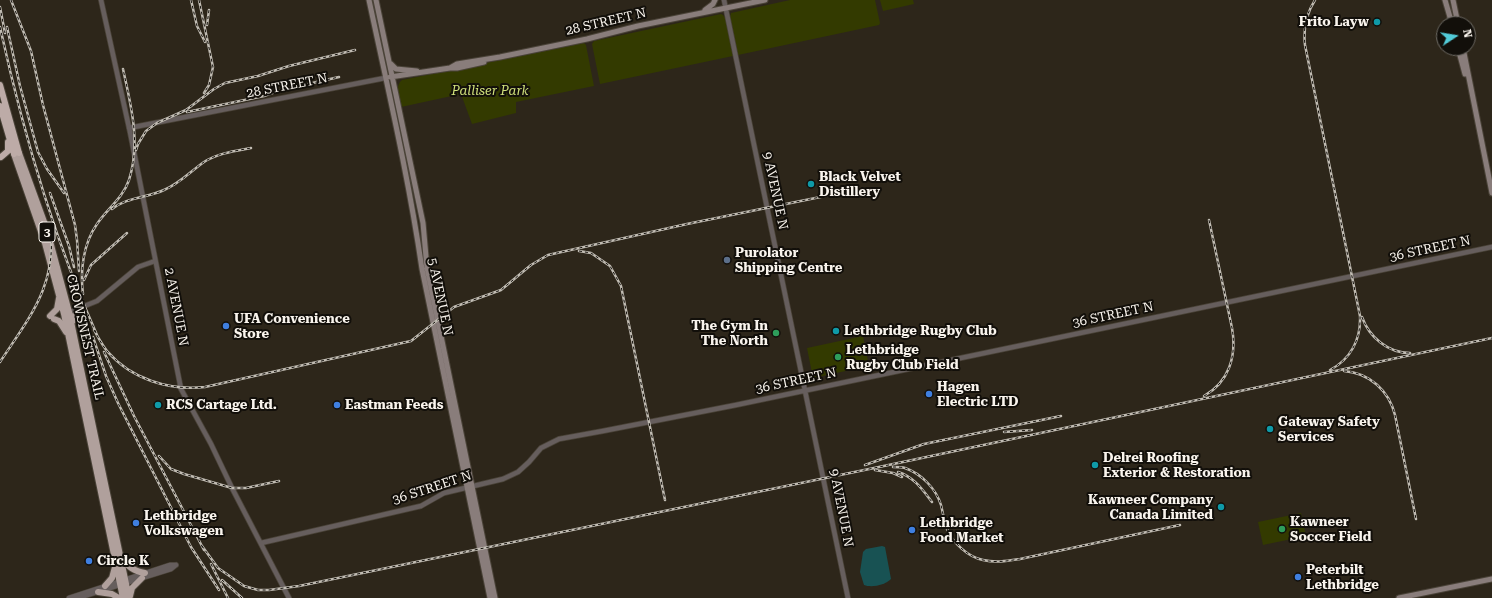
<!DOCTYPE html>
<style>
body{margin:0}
#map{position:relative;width:1492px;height:598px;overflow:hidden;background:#2d261a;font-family:"Roboto Serif",serif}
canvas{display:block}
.north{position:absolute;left:1436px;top:16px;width:40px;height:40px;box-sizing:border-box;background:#120f0a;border:1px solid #6e6b65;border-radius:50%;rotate:78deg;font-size:11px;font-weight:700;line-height:16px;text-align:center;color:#f9f4ed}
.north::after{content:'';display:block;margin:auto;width:14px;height:18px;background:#52cbd8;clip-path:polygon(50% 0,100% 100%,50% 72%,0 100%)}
</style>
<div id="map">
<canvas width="1492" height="598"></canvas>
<div class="north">N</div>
</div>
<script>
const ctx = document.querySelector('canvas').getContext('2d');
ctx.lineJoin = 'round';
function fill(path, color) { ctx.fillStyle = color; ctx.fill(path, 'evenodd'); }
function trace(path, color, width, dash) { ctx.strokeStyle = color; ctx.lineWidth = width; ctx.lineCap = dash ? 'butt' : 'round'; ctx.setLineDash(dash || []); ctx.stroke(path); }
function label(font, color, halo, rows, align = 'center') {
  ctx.font = font + ' "Roboto Serif",serif'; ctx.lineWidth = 4; ctx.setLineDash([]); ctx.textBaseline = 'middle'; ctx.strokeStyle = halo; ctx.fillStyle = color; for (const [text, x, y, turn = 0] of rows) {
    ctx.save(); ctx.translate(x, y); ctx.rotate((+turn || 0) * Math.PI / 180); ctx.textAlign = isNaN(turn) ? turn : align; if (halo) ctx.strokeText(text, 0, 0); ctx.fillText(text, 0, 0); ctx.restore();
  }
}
const green = new Path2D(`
 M 790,0 L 875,0 L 880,23 L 879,25 L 738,55 L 730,17 L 731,13 Z
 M 880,0 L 913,0 L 914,4 L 883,11 Z
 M 721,14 L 723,15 L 726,19 L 733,56 L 600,84 L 592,44 L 594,41 Z
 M 584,43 L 586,45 L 594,86 L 516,102 L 516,113 L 472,124 L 461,94 L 401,107 C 399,98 394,87 402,80 Z
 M 863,336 L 869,366 L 813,378 L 807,348 Z
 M 1301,513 L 1306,536 L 1263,545 L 1258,522 Z`);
const water = new Path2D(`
 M 882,546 L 885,547 L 891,579 C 885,585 872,588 864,585 L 860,572 L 863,552 L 866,549 Z`);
const tertiary = new Path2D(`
 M 101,0 L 130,132 L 181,389 L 211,444 L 232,488 L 289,598
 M 724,0 L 848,598
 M 129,128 L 385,78
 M 67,313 L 97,301 L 138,267 L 155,261
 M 261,543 L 421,506 L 444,493 L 503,479 L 518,472 L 529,462 L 541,448 L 559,439 L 603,431 L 736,405 L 1492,247
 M 69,598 L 170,565 L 176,565
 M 78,598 L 171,569 L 176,565`);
const secondary = new Path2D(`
 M 369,0 C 388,89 409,179 422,269 L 490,598
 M 376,0 L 423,223 L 427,268 L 495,598
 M 1445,0 L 1452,24
 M 1453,0 L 1458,24
 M 705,10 L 713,4 L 715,0
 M 1458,48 L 1465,74
 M 1463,48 L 1492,193
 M 391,64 L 396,69 L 417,71
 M 450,68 L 457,64 L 500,57 L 587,39 L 638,26 L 765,0
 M 390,77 L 450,68 L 457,68 L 484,62
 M 1399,598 L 1492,579`);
const trunk = new Path2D(`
 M 19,153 L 47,230 L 69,312 L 129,598
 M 14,154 L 45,243 L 64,314 L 123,598
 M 50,316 L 57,309 L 59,298
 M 54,319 L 59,321 L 66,332
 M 72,322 L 75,315 L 80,308
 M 122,558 C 128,567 134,571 145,573
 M 105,586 L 112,578 L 115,567
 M 98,592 L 112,594 L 119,598
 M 130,596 L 132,588 L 142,578`);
const motorway = new Path2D(`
 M 0,85 L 19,153
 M 0,106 L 14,154
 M 1,157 L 8,151 L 8,142`);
const rail = new Path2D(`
 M 11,0 L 31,51 L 43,105 L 75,225 L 77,240 L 79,271
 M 191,0 L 197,26 L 205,42
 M 199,0 L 213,67 L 209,85 L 204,93
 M 1315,0 C 1306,14 1303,28 1305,45 L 1360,316 C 1361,339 1351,359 1330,370
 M 0,7 L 5,33
 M 207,25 L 209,10
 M 0,27 C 23,132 53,237 97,335
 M 7,27 L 20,86 L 38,152 L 47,169 L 64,193
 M 187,112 L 264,96 L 281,90 L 339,77
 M 136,150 L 138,144 L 146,131 L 157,123 L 186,110 L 214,89 L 225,83 L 258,76 L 289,66 L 355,50
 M 50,193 L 69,246 L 74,267
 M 112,209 C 127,197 147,198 164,190 C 179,184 191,171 204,162 C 218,153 235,151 251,148
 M 579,251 L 591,253 L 610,266 L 621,286 L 665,500
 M 84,280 L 91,265 L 127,233
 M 83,294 C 80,271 83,244 97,224 C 107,209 123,198 129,180 C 141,142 131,106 123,69
 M 1362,317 C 1369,337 1388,353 1410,353
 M 94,330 C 98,337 102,345 107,351 C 131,379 169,391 205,387 L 411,341 L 454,307 L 501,290 L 531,265 L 548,255 L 687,224 L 860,189
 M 93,337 L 106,376 L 118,403 L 191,547 L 219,590
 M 104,352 L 134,416 L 204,550
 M 0,362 C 31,315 58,284 50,224
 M 1344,371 C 1370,373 1389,391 1395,415 L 1416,519
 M 1204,396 C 1229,382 1237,356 1232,328 L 1209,220
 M 1004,432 L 1032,430
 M 159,456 L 171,469 L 184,474 L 232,488 L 246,488 L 279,481
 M 865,465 L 924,444 L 1061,416
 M 893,467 C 897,467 902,467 905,468 C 922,474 936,489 941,505 C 943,513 944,521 947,529 C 953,543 968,557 983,560 C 996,563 1007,561 1020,559 L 1180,525
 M 875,470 L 893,473 L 902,477
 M 898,472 C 914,477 922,489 932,502
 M 202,546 L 218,568 L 244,586 L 258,590 L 269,590 L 299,586 L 879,467 L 1492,338
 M 211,564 L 228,598
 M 222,580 L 242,598`);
const markers = [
 [1377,22,4,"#0f9aa8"],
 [811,184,4,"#0f9aa8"],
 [727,260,4,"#5c6f8a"],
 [226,326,4,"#3f7fe0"],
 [836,331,4,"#0f9aa8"],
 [776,333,4,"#2e9e5b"],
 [838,357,4,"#2e9e5b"],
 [929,394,4,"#3f7fe0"],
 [158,405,4,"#0f9aa8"],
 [337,405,4,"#3f7fe0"],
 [1270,429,4,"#0f9aa8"],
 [1095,465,4,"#0f9aa8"],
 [1221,507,4,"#0f9aa8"],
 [136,523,4,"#3f7fe0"],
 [1282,529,4,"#2e9e5b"],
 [912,530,4,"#3f7fe0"],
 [89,561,4,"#3f7fe0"],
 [1298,577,4,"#3f7fe0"]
];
const shields = [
 [47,232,16]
];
const shieldNames = [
 ["3",47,232]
];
const streetNames = [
 ["28 STREET N",606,22,-13],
 ["28 STREET N",287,86,-11],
 ["9 AVENUE N",775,191,78],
 ["36 STREET N",1430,249,-12],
 ["5 AVENUE N",440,297,78],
 ["2 AVENUE N",176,307,79],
 ["36 STREET N",1113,315,-12],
 ["CROWSNEST TRAIL",85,337,77],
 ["36 STREET N",796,381,-12],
 ["36 STREET N",432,488,-18],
 ["9 AVENUE N",841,508,79]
];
const poiNames = [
 ["Frito Layw",1369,22,"right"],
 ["Black Velvet",819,177],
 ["Distillery",819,192],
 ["Purolator",735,253],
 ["Shipping Centre",735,268],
 ["UFA Convenience",234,319],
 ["Store",234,334],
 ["The Gym In",768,326,"right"],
 ["The North",768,341,"right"],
 ["Lethbridge Rugby Club",844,331],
 ["Lethbridge",846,350],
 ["Rugby Club Field",846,365],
 ["Hagen",937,387],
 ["Electric LTD",937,402],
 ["RCS Cartage Ltd.",166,405],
 ["Eastman Feeds",345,405],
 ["Gateway Safety",1278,422],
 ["Services",1278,437],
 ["Delrei Roofing",1103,458],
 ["Exterior & Restoration",1103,473],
 ["Kawneer Company",1213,500,"right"],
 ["Canada Limited",1213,515,"right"],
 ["Lethbridge",144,516],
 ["Volkswagen",144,531],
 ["Kawneer",1290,522],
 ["Soccer Field",1290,537],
 ["Lethbridge",920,523],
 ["Food Market",920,538],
 ["Circle K",97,561],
 ["Peterbilt",1306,570],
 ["Lethbridge",1306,585]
];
const parkNames = [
 ["Palliser Park",490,91]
];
fill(green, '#333a00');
fill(water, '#185253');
trace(tertiary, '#4a4338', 6);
trace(secondary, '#4a4338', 7);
trace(trunk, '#4a4338', 8);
trace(motorway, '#4a4338', 8);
trace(tertiary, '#665e5d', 4.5);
trace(secondary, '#897d7b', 5);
trace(trunk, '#b0a09c', 6);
trace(motorway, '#bdaba7', 6);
trace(rail, '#c1bcb3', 2.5);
trace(rail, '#120f0a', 1, [3]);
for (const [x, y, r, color] of markers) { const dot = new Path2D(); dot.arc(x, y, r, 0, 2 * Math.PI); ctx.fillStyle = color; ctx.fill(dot); trace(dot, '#120f0a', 1.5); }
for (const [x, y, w] of shields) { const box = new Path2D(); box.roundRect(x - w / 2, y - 10, w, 20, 3); ctx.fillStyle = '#120f0a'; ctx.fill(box); trace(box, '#f9f4ed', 1); }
label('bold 12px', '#f9f4ed', null, shieldNames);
label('13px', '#f9f4ed', '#120f0a', streetNames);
label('bold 13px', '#f9f4ed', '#120f0a', poiNames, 'left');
label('italic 13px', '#d0e07b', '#120f0a', parkNames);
</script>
